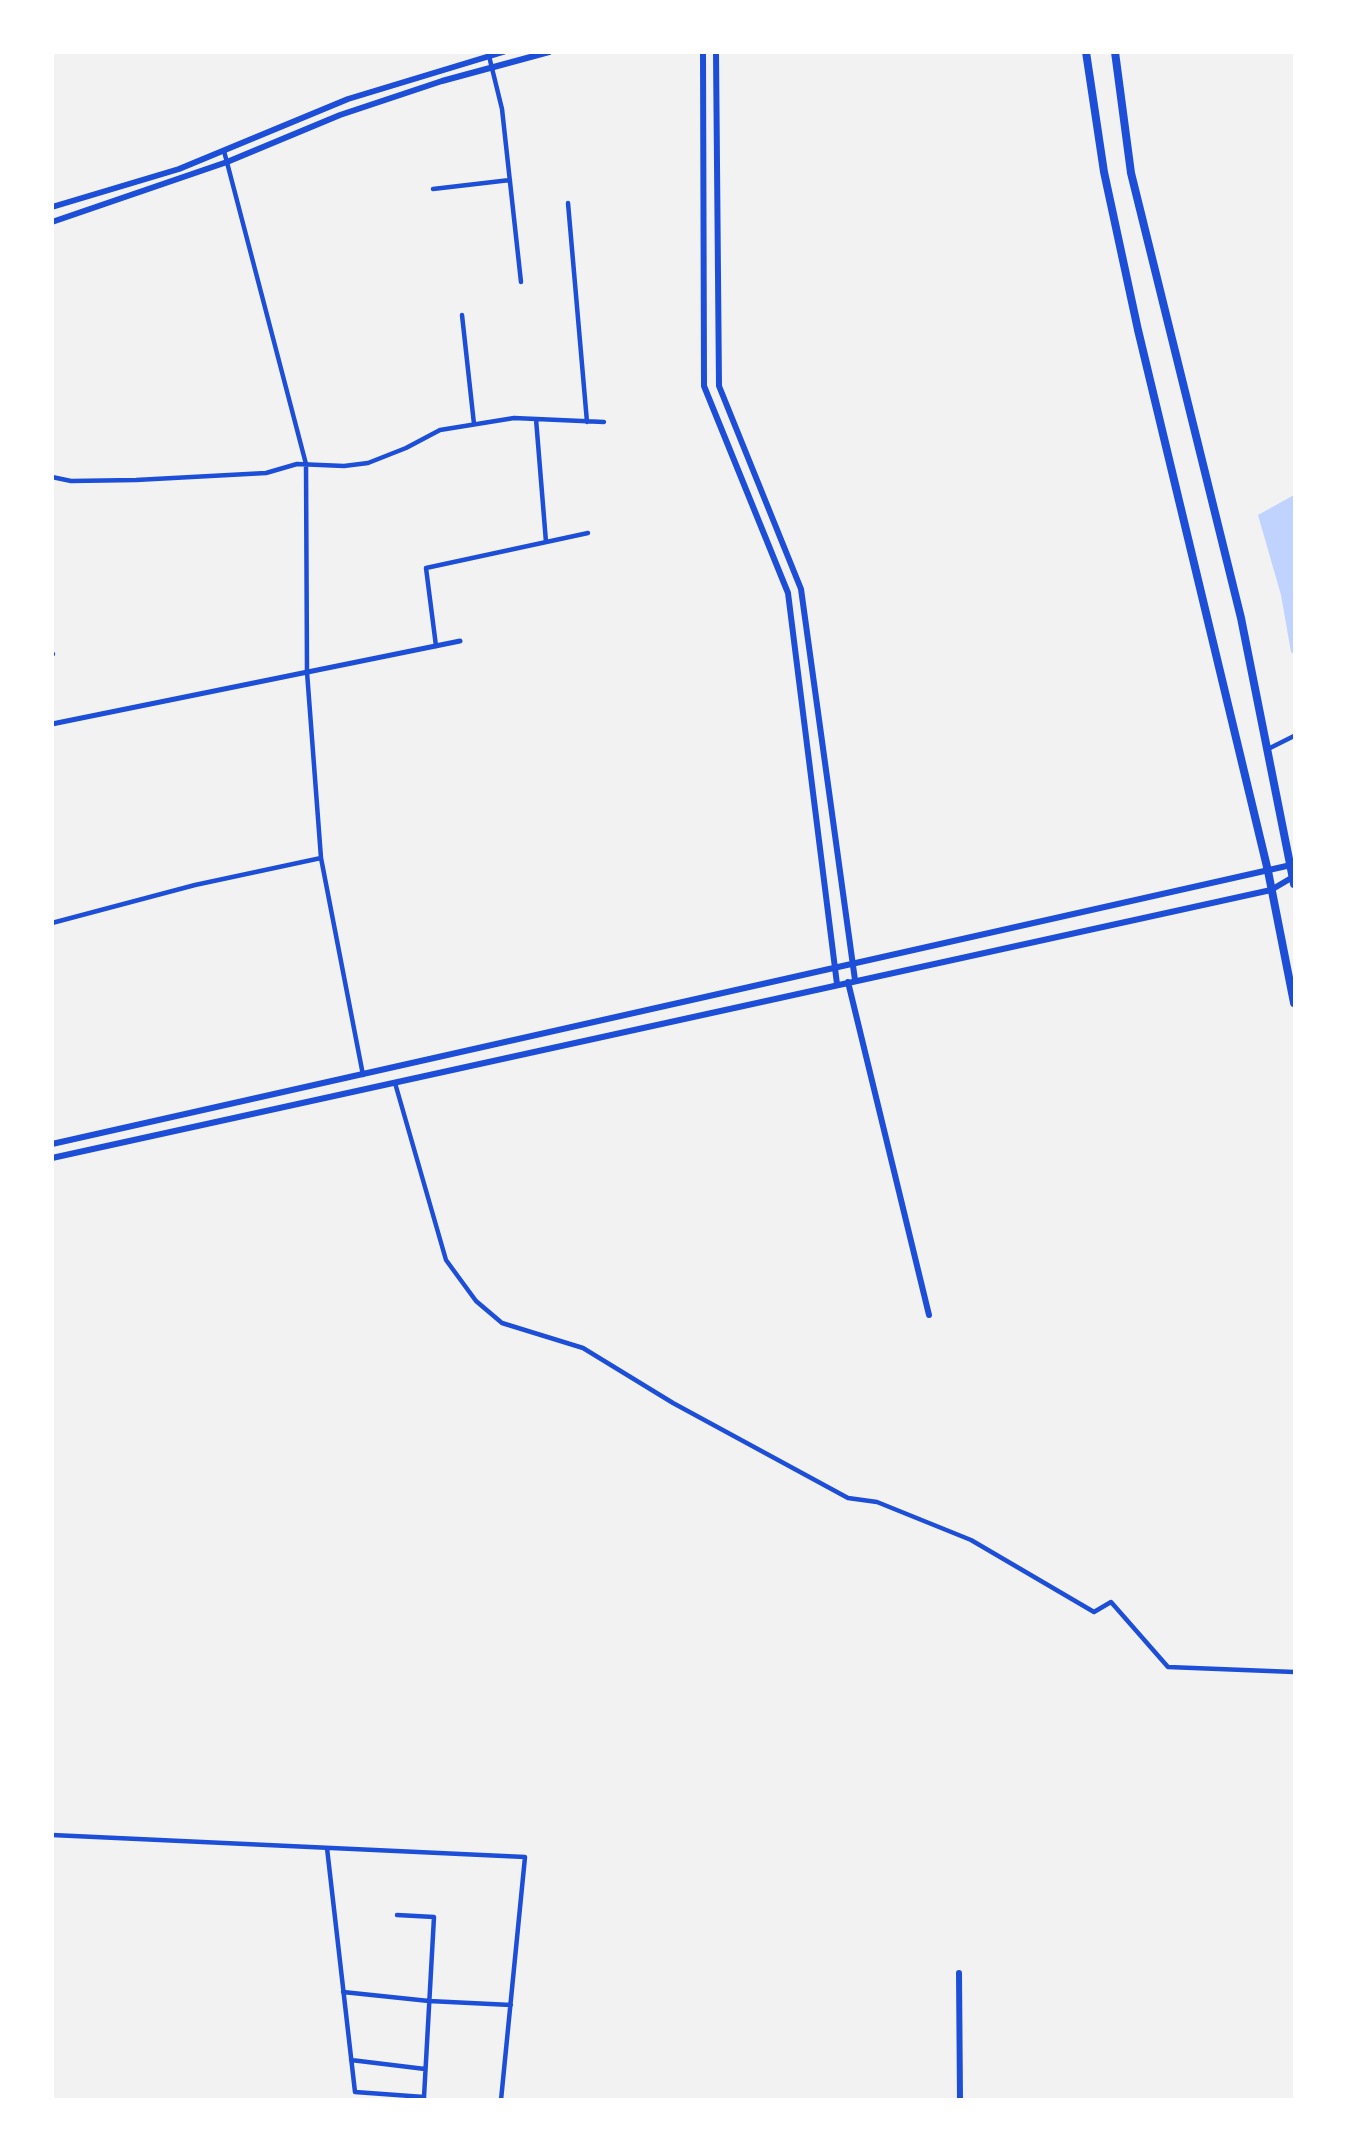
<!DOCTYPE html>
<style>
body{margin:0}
#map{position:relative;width:1347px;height:2152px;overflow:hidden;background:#f2f2f2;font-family:Mulish,sans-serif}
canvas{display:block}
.frame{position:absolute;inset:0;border:54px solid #fff;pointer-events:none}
</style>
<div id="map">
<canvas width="1347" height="2152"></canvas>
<div class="frame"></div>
</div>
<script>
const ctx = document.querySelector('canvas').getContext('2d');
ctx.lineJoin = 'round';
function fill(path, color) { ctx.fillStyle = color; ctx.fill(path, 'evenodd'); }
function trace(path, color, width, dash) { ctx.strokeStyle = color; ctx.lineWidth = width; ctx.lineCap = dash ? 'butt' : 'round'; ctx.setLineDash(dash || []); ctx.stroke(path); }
const water = new Path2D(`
 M 1294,495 L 1294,654 L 1291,652 L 1281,595 L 1258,515 Z`);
const minor = new Path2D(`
 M 489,56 L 502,109 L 521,282
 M 224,151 L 306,464 L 307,672 L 321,858 L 363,1075
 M 433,189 L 510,180
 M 568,203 L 587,422
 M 462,315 L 474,424
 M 536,419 L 546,542
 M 52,477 L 71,481 L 136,480 L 266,473 L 297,464 L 344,466 L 368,463 L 406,448 L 440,430 L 514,418 L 604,422
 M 436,646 L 426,568 L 588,533
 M 52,654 L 53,654
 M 1268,749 L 1294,736
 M 52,923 L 195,885 L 321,858
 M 395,1083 L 446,1260 L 476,1301 L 502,1323 L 583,1348 L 673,1403 L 848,1498 L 877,1502 L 971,1540 L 1094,1612 L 1111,1602 L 1168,1667 L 1294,1672
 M 52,1835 L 525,1857 L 501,2100
 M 327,1848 L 355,2092 L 424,2097 L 424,2100
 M 397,1915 L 434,1917 L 424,2097
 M 343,1992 L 429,2001 L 511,2005
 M 351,2060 L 425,2069`);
const tertiary = new Path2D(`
 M 52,724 L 460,641`);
const secondary = new Path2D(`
 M 703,52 L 704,386 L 788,593 L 837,984
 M 716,52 L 719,386 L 801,589 L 855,980
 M 52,207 L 179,169 L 348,99 L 503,52
 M 52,222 L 227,162 L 340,115 L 442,81 L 549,52
 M 848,982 L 929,1315
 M 52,1144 L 1291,865
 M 52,1158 L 1271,890 L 1293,877
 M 959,1973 L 960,2100`);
const trunk = new Path2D(`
 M 1086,52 L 1104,172 L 1138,330 L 1268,871 L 1294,1003
 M 1115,52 L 1131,173 L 1241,618 L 1294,884`);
fill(water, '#bfd3fe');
trace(minor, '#1d4ed8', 4.5);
trace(tertiary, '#1d4ed8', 5);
trace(secondary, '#1d4ed8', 6);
trace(trunk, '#1d4ed8', 8);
</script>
